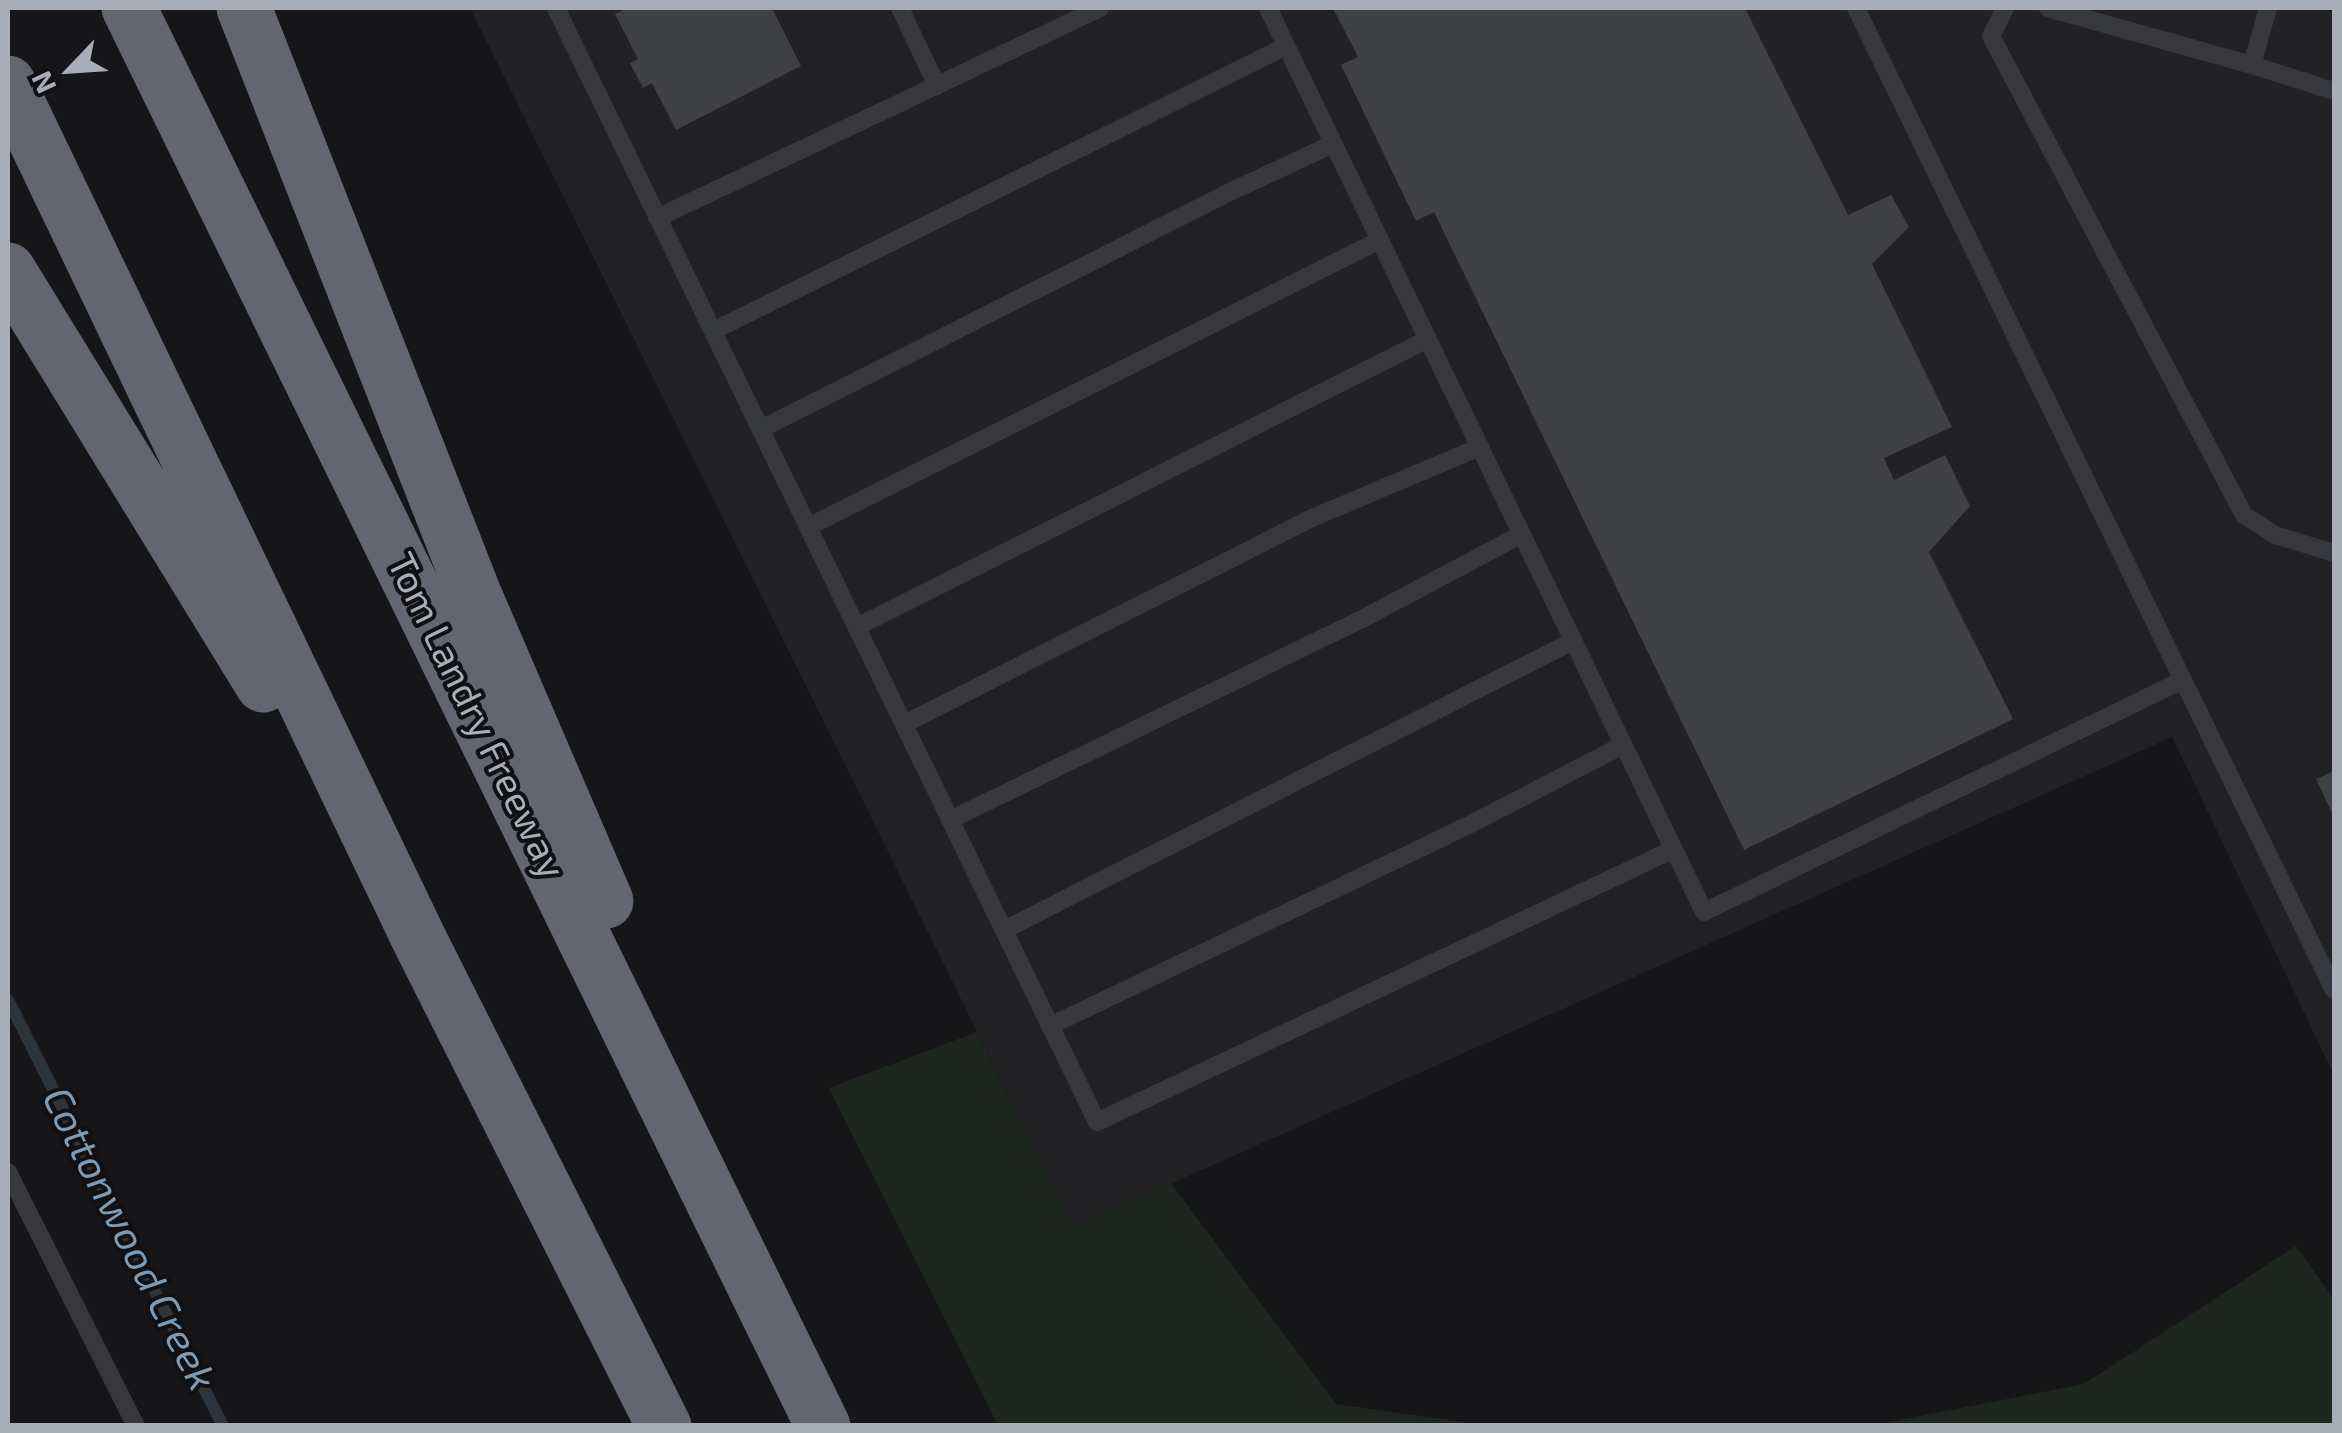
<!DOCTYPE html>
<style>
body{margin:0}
#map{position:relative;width:2342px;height:1433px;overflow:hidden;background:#161618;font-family:"Exo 2",sans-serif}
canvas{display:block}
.frame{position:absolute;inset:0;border:10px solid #a8adb8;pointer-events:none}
.north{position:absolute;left:20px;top:20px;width:100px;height:100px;-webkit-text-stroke:8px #111113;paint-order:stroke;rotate:245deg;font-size:28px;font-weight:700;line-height:40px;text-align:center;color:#a8adb8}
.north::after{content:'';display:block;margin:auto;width:35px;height:45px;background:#a8adb8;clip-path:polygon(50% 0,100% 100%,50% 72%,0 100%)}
</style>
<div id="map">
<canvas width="2342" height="1433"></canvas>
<div class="frame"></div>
<div class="north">N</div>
</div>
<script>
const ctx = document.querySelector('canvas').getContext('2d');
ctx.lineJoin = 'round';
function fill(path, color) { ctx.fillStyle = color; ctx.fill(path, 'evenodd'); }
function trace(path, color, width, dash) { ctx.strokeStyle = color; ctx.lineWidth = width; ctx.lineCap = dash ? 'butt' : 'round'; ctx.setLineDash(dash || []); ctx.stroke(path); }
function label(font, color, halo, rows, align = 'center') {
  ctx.font = font + ' "Exo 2",sans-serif'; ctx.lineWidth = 8; ctx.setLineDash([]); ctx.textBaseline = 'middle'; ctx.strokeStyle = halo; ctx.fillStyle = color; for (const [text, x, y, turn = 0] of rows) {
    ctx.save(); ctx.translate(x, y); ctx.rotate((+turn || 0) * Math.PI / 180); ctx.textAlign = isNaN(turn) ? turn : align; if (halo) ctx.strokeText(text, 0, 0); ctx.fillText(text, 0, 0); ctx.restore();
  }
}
const built = new Path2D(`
 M 470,8 L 2334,8 L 2334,1075 L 2172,737 L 1074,1227 Z`);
const green = new Path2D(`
 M 977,1032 L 1074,1226 L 1171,1183 L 1336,1404 L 1484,1425 L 998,1425 L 829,1088 Z
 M 2296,1246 L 2334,1299 L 2334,1425 L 1874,1425 L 2084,1384 Z`);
const stream = new Path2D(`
 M 8,1000 L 223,1426`);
const building = new Path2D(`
 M 627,8 L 772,8 L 801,66 L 676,130 L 652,83 L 643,88 L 630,63 L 638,59 L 615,14 Z
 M 1333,8 L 1745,8 L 1848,215 L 1891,195 L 1909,227 L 1872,264 L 1952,427 L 1884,458 L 1894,480 L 1945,455 L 1970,506 L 1929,552 L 2013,719 L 1744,850 L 1434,212 L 1416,221 L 1341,65 L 1358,57 Z
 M 2334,771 L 2334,817 L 2316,779 Z`);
const lane = new Path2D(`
 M 556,8 L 1097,1122 L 1674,849
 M 900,8 L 937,86
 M 1268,8 L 1704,912 L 2183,680 L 1856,8
 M 2005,8 L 1991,36 L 2244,515 L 2275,535 L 2334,553
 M 2048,8 L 2252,65
 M 2268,8 L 2252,65 L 2334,91
 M 657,218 L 1100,8
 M 713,331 L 1286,46
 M 761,429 L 1232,191 L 1333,144
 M 808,527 L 1380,240
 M 857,627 L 1428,339
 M 2183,680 L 2334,990
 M 904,724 L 1312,518 L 1480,447
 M 950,820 L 1364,618 L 1522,534
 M 1004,930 L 1573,641
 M 1050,1026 L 1471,824 L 1623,745
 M 8,1172 L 136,1426`);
const highway = new Path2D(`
 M 129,8 L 823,1426
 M 244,8 L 474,594 L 606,901
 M 8,83 L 419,939 L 664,1426
 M 8,270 L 263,685`);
const streetNames = [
 ["Tom Landry Freeway",476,716,64]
];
const waterNames = [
 ["Cottonwood Creek",129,1239,63]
];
fill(built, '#222225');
fill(green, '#1e261f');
trace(stream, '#2c353c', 12);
fill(building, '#404145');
trace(lane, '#37383d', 18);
trace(highway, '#63666e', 55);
label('38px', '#a8adb8', '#111113', streetNames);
label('italic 40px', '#7f9bb3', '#111113', waterNames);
</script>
